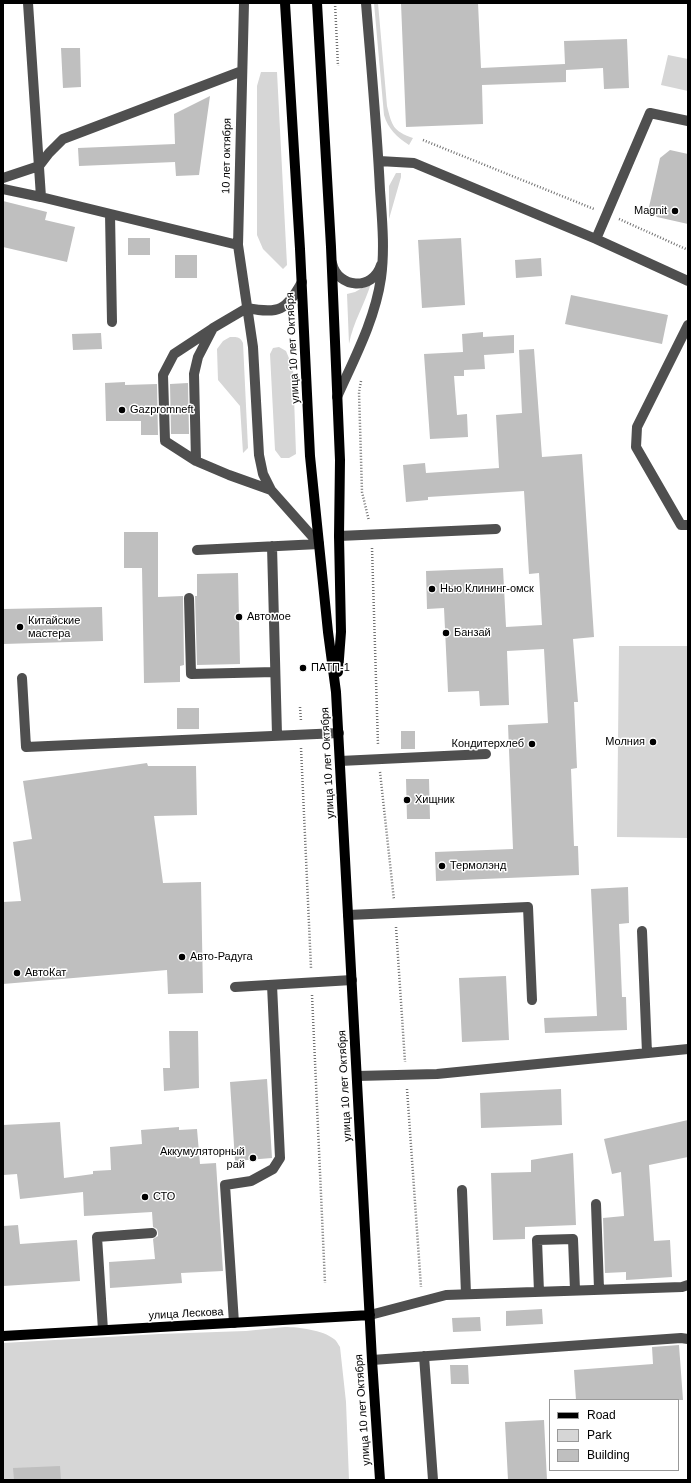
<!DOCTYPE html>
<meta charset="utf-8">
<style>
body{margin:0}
#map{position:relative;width:691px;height:1483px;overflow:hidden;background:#fff;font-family:Helvetica,sans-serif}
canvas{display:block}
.frame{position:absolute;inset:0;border:4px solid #000;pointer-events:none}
.legend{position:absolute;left:549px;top:1399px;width:130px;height:72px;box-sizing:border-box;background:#fff;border:1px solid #999;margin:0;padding:5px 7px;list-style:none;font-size:12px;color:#000}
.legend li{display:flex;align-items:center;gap:8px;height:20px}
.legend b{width:20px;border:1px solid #999}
</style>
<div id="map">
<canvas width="691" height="1483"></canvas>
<div class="frame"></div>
<ul class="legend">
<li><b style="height:5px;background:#000"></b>Road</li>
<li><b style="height:11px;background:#d6d6d6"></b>Park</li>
<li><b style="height:11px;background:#bfbfbf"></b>Building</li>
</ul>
</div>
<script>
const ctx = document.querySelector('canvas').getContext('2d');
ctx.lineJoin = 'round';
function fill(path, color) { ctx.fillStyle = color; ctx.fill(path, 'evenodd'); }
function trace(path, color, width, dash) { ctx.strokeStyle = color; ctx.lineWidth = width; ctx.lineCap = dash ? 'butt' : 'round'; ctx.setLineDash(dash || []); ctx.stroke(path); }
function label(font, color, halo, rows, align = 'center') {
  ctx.font = font + ' Helvetica,sans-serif'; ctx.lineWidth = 3; ctx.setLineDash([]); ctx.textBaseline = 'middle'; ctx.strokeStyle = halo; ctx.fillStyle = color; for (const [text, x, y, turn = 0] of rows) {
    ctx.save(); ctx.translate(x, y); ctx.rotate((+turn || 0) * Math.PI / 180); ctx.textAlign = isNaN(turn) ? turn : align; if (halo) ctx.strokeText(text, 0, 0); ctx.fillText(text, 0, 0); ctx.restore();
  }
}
const green = new Path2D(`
 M 374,3 L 378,3 L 387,106 C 392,126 393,131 413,138 L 409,145 C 397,137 388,129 384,115 Z
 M 668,55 L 688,59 L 688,91 L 661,85 Z
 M 261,72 L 277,72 L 287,265 L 283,269 L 263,249 L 257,235 L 257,86 Z
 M 396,173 L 401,173 L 401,177 L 389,219 L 389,186 Z
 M 371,283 C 365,304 353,322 349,344 L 347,294 L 355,292 Z
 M 230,337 C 236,337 240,336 243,343 L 248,448 L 243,453 L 240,406 L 218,380 L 217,349 L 223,341 Z
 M 279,347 L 286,351 L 293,368 L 296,454 L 289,458 L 281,458 L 275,450 L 270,354 L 273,348 Z
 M 619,646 L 688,646 L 688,838 L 617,837 Z
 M 285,1327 C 298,1327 323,1330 334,1339 C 336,1340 338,1344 340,1347 L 346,1402 L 349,1480 L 3,1480 L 3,1343 L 159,1334 L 246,1331 Z`);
const building = new Path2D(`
 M 401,3 L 478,3 L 481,68 L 565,64 L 564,41 L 627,39 L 629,88 L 604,89 L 603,68 L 566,70 L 566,82 L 482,85 L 483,124 L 406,127 Z
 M 61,48 L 80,48 L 81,87 L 63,88 Z
 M 210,96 L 199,175 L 176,176 L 175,162 L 79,166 L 78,148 L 175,144 L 174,114 Z
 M 670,150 L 688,154 L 688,224 L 657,217 L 649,207 L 660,158 Z
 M 3,201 L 47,212 L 45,220 L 75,227 L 67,262 L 3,247 Z
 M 128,238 L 150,238 L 150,255 L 128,255 Z
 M 461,238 L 465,305 L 422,308 L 418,240 Z
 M 175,255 L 197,255 L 197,278 L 175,278 Z
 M 541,258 L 542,276 L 516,278 L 515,260 Z
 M 571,295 L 668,315 L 662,344 L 565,324 Z
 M 483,332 L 483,337 L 514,335 L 514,353 L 484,355 L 485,369 L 464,370 L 464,376 L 454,376 L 457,415 L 467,414 L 468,437 L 430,439 L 424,354 L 463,352 L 462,334 Z
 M 101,333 L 102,349 L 73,350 L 72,334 Z
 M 534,349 L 542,457 L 582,454 L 594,637 L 573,639 L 578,702 L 574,702 L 577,768 L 571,769 L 574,846 L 578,846 L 579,875 L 436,881 L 435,852 L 513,849 L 508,725 L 548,723 L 544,649 L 507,651 L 509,705 L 480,706 L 479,691 L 448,692 L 444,608 L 427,609 L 426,571 L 503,568 L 506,627 L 542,625 L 539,573 L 529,574 L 524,491 L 428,497 L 428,500 L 406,502 L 403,465 L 425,463 L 426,473 L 499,468 L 496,415 L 522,413 L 519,350 Z
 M 125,382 L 125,385 L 157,384 L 158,435 L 141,435 L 141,421 L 106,421 L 105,383 Z
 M 188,383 L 189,434 L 171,434 L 170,384 Z
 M 124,532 L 158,532 L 158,597 L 183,596 L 184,665 L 180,666 L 180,682 L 144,683 L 142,568 L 124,568 Z
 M 238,573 L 240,664 L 197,665 L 195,596 L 197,596 L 197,574 Z
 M 102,607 L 103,641 L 3,644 L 3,609 Z
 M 177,708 L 199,708 L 199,729 L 177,729 Z
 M 401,731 L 415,731 L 415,749 L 401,749 Z
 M 147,763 L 148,766 L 196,766 L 197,815 L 154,816 L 163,883 L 201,882 L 203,993 L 168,994 L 167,970 L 3,984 L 3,902 L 21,901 L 13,842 L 32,839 L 23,781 Z
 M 406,779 L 429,779 L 430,819 L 407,819 Z
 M 628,887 L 629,923 L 619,924 L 622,997 L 626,997 L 627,1030 L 545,1033 L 544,1018 L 597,1016 L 591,889 Z
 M 506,976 L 509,1040 L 462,1042 L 459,978 Z
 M 169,1031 L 198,1031 L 199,1088 L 164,1091 L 163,1068 L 170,1068 Z
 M 267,1079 L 272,1158 L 235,1161 L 230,1082 Z
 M 561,1089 L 562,1125 L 481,1128 L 480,1093 Z
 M 688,1120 L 688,1157 L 649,1165 L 654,1241 L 670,1240 L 672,1277 L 626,1280 L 626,1272 L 605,1273 L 603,1218 L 624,1216 L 621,1172 L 612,1174 L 604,1139 Z
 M 60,1122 L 64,1178 L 93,1174 L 93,1171 L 111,1170 L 110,1147 L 142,1144 L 141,1130 L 179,1127 L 179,1130 L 197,1129 L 200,1164 L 216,1163 L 223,1271 L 181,1273 L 182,1283 L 110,1288 L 109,1262 L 155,1259 L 153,1239 L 158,1236 L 158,1233 L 157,1229 L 153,1227 L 152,1212 L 84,1216 L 83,1192 L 20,1199 L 17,1174 L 3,1175 L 3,1125 Z
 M 573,1153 L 576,1225 L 525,1227 L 525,1239 L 493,1240 L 491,1173 L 531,1172 L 531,1160 Z
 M 18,1225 L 20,1244 L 77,1240 L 80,1281 L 3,1286 L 3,1226 Z
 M 542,1309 L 543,1324 L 506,1326 L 506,1311 Z
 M 480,1317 L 481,1331 L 453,1332 L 452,1318 Z
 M 679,1345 L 683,1400 L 576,1400 L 574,1370 L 653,1364 L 652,1347 Z
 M 450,1365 L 468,1365 L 469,1384 L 451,1384 Z
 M 544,1420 L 547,1480 L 508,1480 L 505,1422 Z
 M 60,1466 L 61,1480 L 14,1480 L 13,1468 Z`);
const path = new Path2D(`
 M 335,3 L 338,66
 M 423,140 L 594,209
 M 619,219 L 688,250
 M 361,381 L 359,392 L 362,492 L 369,521
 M 372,548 L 378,745
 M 300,707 L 301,721
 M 301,748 L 311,968
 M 380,772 L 394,900
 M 396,927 L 405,1062
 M 312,995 L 325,1283
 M 407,1089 L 421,1287`);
const minor = new Path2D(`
 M 28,3 L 41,197
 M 244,3 L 238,245 L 253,347 L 259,455 L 263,474 L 271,490 L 319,544
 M 379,161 L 414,163 L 596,239 L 688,281
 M 3,178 L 39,166 L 49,153 L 63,139 L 242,71
 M 3,189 L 41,197 L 238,245
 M 110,214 L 112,322
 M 596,239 L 650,113 L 688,121
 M 332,263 C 338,289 373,291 381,265
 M 688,325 L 637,427 L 636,447 L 681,525 L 688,525
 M 337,397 C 354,359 375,320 381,278 C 385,249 382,219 380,190 C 377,128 371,65 366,3
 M 196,461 L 165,441 L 163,375 L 174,354 L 212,329
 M 271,490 L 229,475 L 196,461 L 194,374 L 198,357 L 213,328 L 247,308 C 279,314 286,311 302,282
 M 339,536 L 496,529
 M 272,546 L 277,735
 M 197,550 L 319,544
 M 189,598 L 191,674 L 275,672
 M 22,678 L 26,747 L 339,733
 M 340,761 L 486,754
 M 348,915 L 528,907 L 532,1000
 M 642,931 L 647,1053
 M 235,987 L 352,980
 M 357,1076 L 437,1074 L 688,1049
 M 462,1190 L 466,1294
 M 596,1204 L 599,1289
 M 539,1292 L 537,1240 L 573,1239 L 575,1290
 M 370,1315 L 446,1295 L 682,1287 L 688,1285
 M 234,1323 L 225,1185 L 251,1181 L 273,1169 L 280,1158 L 272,985
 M 103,1330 L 97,1237 L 152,1233
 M 424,1356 L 433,1480
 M 372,1360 L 681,1338 L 688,1339`);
const major = new Path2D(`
 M 285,3 L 300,249 L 310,456 L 328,632 L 336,692 L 372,1360 L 380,1480
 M 317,3 L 331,247 L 340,460 L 339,536 L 341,632 L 338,672
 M 3,1336 L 370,1315`);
const markers = [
 [675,211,4,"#000"],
 [122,410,4,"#000"],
 [432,589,4,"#000"],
 [239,617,4,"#000"],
 [20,627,4,"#000"],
 [446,633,4,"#000"],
 [303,668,4,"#000"],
 [653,742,4,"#000"],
 [532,744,4,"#000"],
 [407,800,4,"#000"],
 [442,866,4,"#000"],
 [182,957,4,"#000"],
 [17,973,4,"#000"],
 [253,1158,4,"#000"],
 [145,1197,4,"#000"]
];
const streetNames = [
 ["10 лет октября",227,156,-89],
 ["улица 10 лет Октября",293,348,-93],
 ["улица 10 лет Октября",328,763,-93],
 ["улица 10 лет Октября",345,1086,-93],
 ["улица Лескова",186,1314,-3],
 ["улица 10 лет Октября",363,1410,-94]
];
const poiNames = [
 ["Magnit",667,211,"right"],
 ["Gazpromneft",130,410],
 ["Нью Клининг-омск",440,589],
 ["Автомое",247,617],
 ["Китайские",28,621],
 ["мастера",28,634],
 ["Банзай",454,633],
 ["ПАТП-1",311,668],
 ["Молния",645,742,"right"],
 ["Кондитерхлеб",524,744,"right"],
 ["Хищник",415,800],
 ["Термолэнд",450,866],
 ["Авто-Радуга",190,957],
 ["АвтоКат",25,973],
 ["Аккумуляторный",245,1152,"right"],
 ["рай",245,1165,"right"],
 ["СТО",153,1197]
];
fill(green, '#d6d6d6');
fill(building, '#bfbfbf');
trace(path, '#717171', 2.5, [1, 2]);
trace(minor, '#4f4f4f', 10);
trace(major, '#000', 10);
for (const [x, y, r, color] of markers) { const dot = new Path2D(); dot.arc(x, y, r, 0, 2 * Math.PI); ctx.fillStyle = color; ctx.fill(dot); trace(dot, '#fff', 1.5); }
label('11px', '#000', '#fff', streetNames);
label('11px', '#000', '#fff', poiNames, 'left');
</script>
